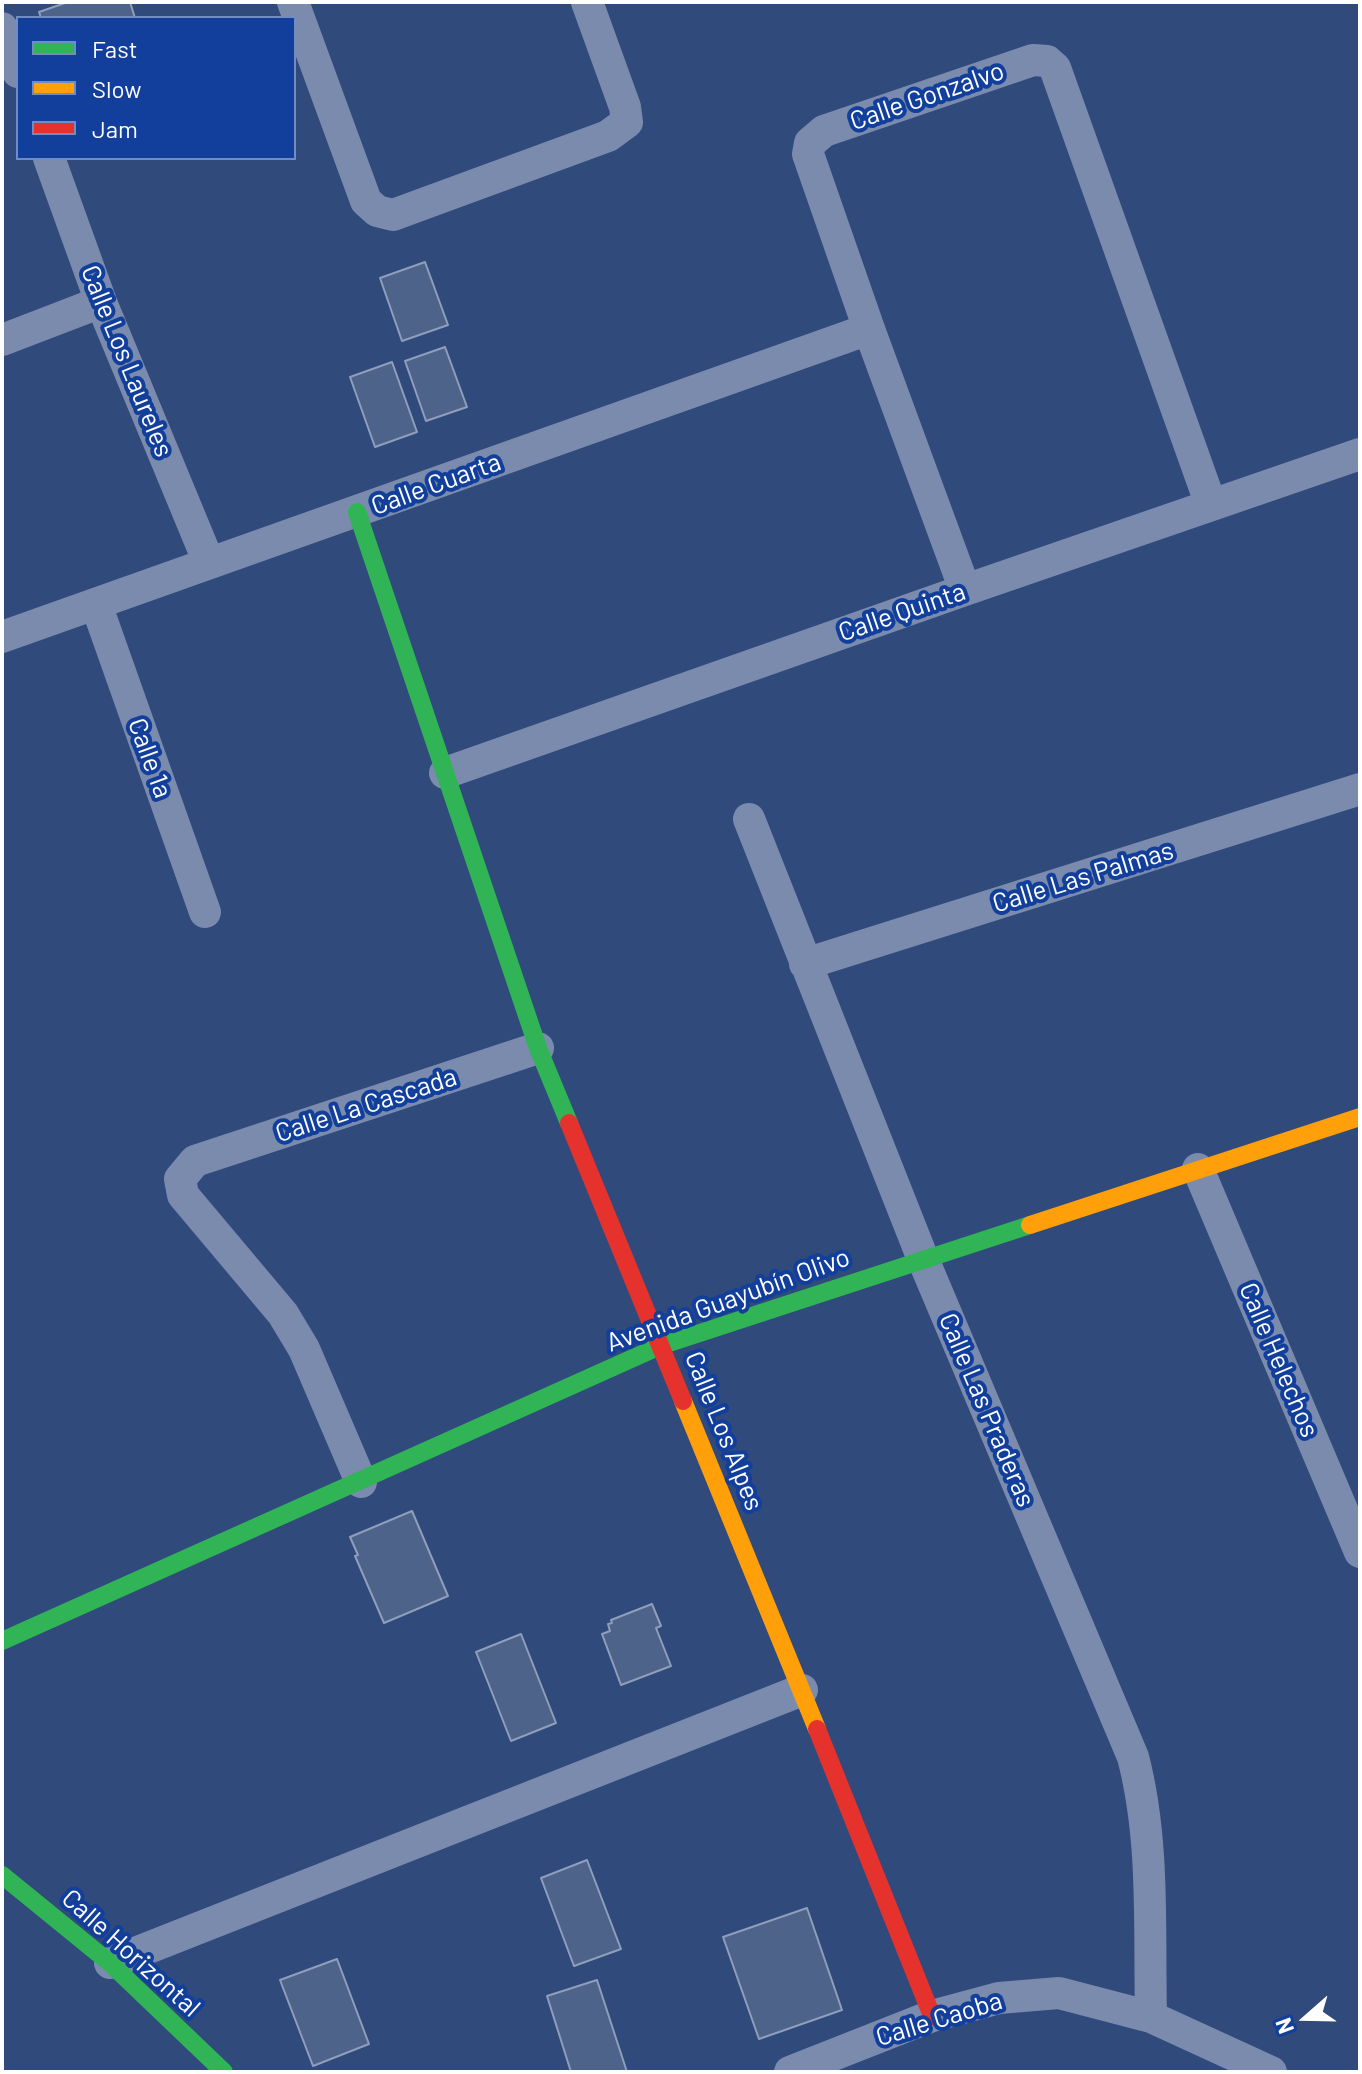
<!DOCTYPE html>
<meta charset="utf-8">
<style>
body{margin:0}
#map{position:relative;width:1362px;height:2074px;overflow:hidden;background:#304a7c;font-family:Barlow,sans-serif}
canvas{display:block}
.frame{position:absolute;inset:0;border:4px solid #fff;pointer-events:none}
.legend{position:absolute;left:16px;top:16px;width:280px;height:144px;box-sizing:border-box;background:#113f9b;border:2px solid #708cc3;margin:0;padding:10px 14px;list-style:none;font-size:24px;color:#fff}
.legend li{display:flex;align-items:center;gap:16px;height:40px}
.legend b{width:40px;border:2px solid #708cc3}
.north{position:absolute;left:1266px;top:1978px;width:80px;height:80px;-webkit-text-stroke:6px #113f9b;paint-order:stroke;rotate:250deg;font-size:22px;font-weight:700;line-height:32px;text-align:center;color:#fff}
.north::after{content:'';display:block;margin:auto;width:28px;height:36px;background:#fff;clip-path:polygon(50% 0,100% 100%,50% 72%,0 100%)}
</style>
<div id="map">
<canvas width="1362" height="2074"></canvas>
<div class="frame"></div>
<ul class="legend">
<li><b style="height:10px;background:#30b455"></b>Fast</li>
<li><b style="height:10px;background:#ff9f0a"></b>Slow</li>
<li><b style="height:10px;background:#e5322d"></b>Jam</li>
</ul>
<div class="north">N</div>
</div>
<script>
const ctx = document.querySelector('canvas').getContext('2d');
ctx.lineJoin = 'round';
function fill(path, color) { ctx.fillStyle = color; ctx.fill(path, 'evenodd'); }
function trace(path, color, width, dash) { ctx.strokeStyle = color; ctx.lineWidth = width; ctx.lineCap = dash ? 'butt' : 'round'; ctx.setLineDash(dash || []); ctx.stroke(path); }
function label(font, color, halo, rows, align = 'center') {
  ctx.font = font + ' Barlow,sans-serif'; ctx.lineWidth = 8; ctx.setLineDash([]); ctx.textBaseline = 'middle'; ctx.strokeStyle = halo; ctx.fillStyle = color; for (const [text, x, y, turn = 0] of rows) {
    ctx.save(); ctx.translate(x, y); ctx.rotate((+turn || 0) * Math.PI / 180); ctx.textAlign = isNaN(turn) ? turn : align; if (halo) ctx.strokeText(text, 0, 0); ctx.fillText(text, 0, 0); ctx.restore();
  }
}
const building = new Path2D(`
 M 68,2 L 130,2 L 135,18 L 41,18 L 39,12 Z
 M 425,262 L 448,325 L 402,341 L 380,278 Z
 M 445,347 L 467,407 L 426,421 L 405,361 Z
 M 392,362 L 417,432 L 375,447 L 350,377 Z
 M 412,1511 L 448,1596 L 384,1623 L 355,1556 L 358,1555 L 350,1537 Z
 M 652,1604 L 661,1626 L 656,1628 L 671,1666 L 621,1685 L 602,1634 L 610,1631 L 608,1624 L 612,1623 L 611,1620 Z
 M 521,1634 L 556,1723 L 511,1741 L 476,1652 Z
 M 587,1860 L 621,1949 L 574,1966 L 541,1878 Z
 M 807,1908 L 842,2010 L 759,2039 L 723,1937 Z
 M 337,1959 L 369,2044 L 313,2066 L 280,1980 Z
 M 597,1980 L 627,2072 L 571,2072 L 547,1996 Z`);
const street = new Path2D(`
 M 293,2 L 366,201 L 377,211 L 393,215 L 608,136 L 627,122 L 625,107 L 587,2
 M 2,28 L 18,72
 M 49,158 L 101,302 L 209,563
 M 2,340 L 101,302
 M 965,590 L 869,329 L 808,154 L 810,143 L 824,131 L 1033,60 L 1047,61 L 1055,68 L 1211,505
 M 96,604 L 205,912
 M 2,637 L 869,329
 M 445,773 L 965,590 L 1360,454
 M 749,819 L 923,1259 L 1133,1757 C 1155,1841 1149,1931 1151,2017
 M 805,964 L 1360,789
 M 1198,1169 L 1360,1552
 M 361,1482 L 304,1349 L 283,1314 L 183,1195 L 180,1179 L 195,1161 L 538,1048
 M 110,1963 L 802,1690
 M 790,2072 L 932,2016 L 999,1998 L 1059,1993 L 1151,2017 L 1271,2072`);
const fast = new Path2D(`
 M 357,512 L 538,1048 L 569,1123
 M 2,1641 L 660,1346 L 1030,1225
 M 2,1875 L 110,1963 L 224,2072`);
const slow = new Path2D(`
 M 1030,1225 L 1360,1117
 M 683,1401 L 817,1729`);
const jam = new Path2D(`
 M 569,1123 L 683,1401
 M 817,1729 L 932,2016`);
const streetNames = [
 ["Calle Gonzalvo",927,96,-19],
 ["Calle Los Laureles",127,361,68],
 ["Calle Cuarta",436,484,-20],
 ["Calle Quinta",902,612,-19],
 ["Calle 1a",150,758,70],
 ["Calle Las Palmas",1083,877,-17],
 ["Calle La Cascada",366,1105,-18],
 ["Avenida Guayubín Olivo",728,1300,-20],
 ["Calle Helechos",1279,1360,67],
 ["Calle Las Praderas",987,1410,67],
 ["Calle Los Alpes",724,1431,68],
 ["Calle Horizontal",131,1953,42],
 ["Calle Caoba",939,2019,-17]
];
fill(building, '#4e638a');
trace(building, '#8f9ebb', 2);
trace(street, '#7b8bad', 32);
trace(fast, '#30b455', 18);
trace(slow, '#ff9f0a', 18);
trace(jam, '#e5322d', 18);
label('26px', '#fff', '#113f9b', streetNames);
</script>
